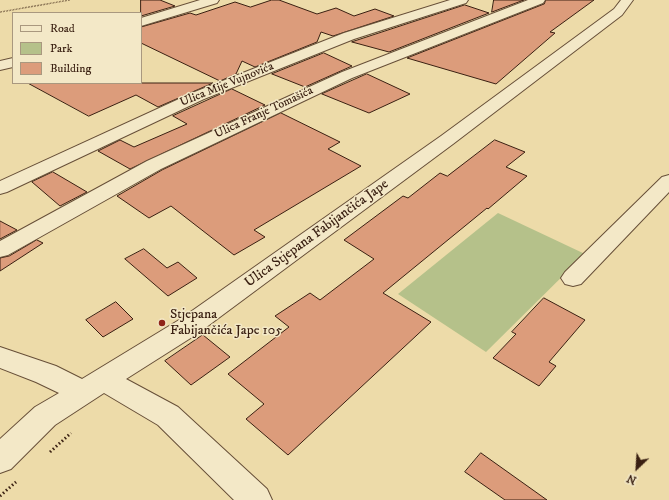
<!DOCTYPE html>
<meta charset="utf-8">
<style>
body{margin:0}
#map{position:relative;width:669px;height:500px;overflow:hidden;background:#eddba9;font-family:"IM FELL DW Pica",serif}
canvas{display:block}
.legend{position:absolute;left:12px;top:12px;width:130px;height:72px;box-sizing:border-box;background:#f3e8c7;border:1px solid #a9987f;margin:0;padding:5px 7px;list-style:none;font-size:12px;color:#3a2012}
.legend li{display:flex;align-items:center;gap:8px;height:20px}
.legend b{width:20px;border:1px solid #a9987f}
.north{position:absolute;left:617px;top:448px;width:40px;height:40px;-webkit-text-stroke:3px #f3e8c7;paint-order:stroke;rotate:205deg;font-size:11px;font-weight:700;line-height:16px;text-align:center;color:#3a2012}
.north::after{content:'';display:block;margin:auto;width:14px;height:18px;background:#3a2012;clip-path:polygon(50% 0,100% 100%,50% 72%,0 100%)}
</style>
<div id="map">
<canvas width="669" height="500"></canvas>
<ul class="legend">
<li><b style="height:5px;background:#f3e8c7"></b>Road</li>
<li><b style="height:11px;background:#b5c18a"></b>Park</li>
<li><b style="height:11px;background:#dc9c7b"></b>Building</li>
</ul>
<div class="north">N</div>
</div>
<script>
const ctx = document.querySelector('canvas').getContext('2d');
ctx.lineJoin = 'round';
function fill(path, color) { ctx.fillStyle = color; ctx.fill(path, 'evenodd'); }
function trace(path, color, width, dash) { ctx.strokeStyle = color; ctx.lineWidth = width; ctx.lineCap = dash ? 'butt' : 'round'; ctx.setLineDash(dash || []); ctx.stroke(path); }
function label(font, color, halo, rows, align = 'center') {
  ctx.font = font + ' "IM FELL DW Pica",serif'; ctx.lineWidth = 3; ctx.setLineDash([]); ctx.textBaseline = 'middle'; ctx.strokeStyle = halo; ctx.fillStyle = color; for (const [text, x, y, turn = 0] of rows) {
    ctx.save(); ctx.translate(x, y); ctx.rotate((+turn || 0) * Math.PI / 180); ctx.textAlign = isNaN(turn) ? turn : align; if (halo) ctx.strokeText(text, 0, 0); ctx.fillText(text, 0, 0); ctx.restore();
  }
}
const green = new Path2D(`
 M 498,213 L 585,254 L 486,352 L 398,294 Z`);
const building = new Path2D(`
 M 141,0 L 160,0 L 175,6 L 141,16 Z
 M 272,0 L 279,0 L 317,14 L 336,8 L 354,16 L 375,9 L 394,16 L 333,36 L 321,32 L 317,42 L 255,67 L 242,61 L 236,74 L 220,81 L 141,43 L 141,27 L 190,13 L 196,15 L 235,2 L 250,7 Z
 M 494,0 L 524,0 L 492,12 Z
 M 546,0 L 594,0 L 550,32 L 555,33 L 496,84 L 407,58 L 544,4 Z
 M 465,5 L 489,13 L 389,52 L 352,42 Z
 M 324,53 L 352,66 L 305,87 L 272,74 Z
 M 367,74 L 410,94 L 369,113 L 322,94 Z
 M 28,83 L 213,83 L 158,107 L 136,95 L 89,116 Z
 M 232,89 L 265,105 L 130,169 L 98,151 L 120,140 L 134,147 L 187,124 L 173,116 Z
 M 281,113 L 340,142 L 328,149 L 361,166 L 254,230 L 265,237 L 234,255 L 171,206 L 149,218 L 117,196 L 162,170 Z
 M 495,140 L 525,152 L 506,167 L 527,176 L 488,209 L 487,208 L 383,293 L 431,322 L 288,455 L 246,419 L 264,404 L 228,374 L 289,327 L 275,316 L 310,293 L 320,300 L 374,259 L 344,240 L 403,196 L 408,198 L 440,173 L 447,176 Z
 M 53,172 L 87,192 L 60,206 L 32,182 Z
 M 0,221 L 17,230 L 0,239 Z
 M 37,240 L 43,243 L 0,271 L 0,258 L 9,256 Z
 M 144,249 L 167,268 L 178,262 L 197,278 L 168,296 L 125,259 Z
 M 544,298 L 585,320 L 549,362 L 556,366 L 539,386 L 493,358 L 516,334 L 512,332 Z
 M 116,302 L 133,319 L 103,337 L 86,320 Z
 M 203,335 L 230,357 L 191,385 L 165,361 Z
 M 481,453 L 547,500 L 505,500 L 465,472 Z`);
const pathFar1 = new Path2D(`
 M 0,12 L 70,0`);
const path = new Path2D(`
 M 50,452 L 71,433
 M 0,496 L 16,482`);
const minor = new Path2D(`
 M 200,0 L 219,0 L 217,3 L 141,26 L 141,18 Z
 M 450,0 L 468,0 L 466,3 L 354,39 L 204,99 L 7,192 L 0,194 L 0,181 L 192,93 L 344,33 Z
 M 528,0 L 545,0 L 543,3 L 352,78 L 161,169 L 8,255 L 0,257 L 0,241 L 147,161 L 342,72 Z
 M 621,0 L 633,0 L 622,15 L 453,144 L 197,334 L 126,379 L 178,407 L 267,489 L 272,500 L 234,500 L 158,425 L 104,393 L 55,425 L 11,469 L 0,473 L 0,439 L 35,407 L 59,393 L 36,382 L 0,368 L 0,347 L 56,366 L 82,379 L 179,320 L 441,136 L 614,9 Z
 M 13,58 L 13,67 L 0,70 L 0,61 Z
 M 669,175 L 669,192 L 581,284 L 573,286 L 565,284 L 561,278 L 565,272 L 662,177 Z`);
const markers = [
 [162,323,4,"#8f2418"]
];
const farStreetnames = [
 ["Ulica Mije Vujnovića",227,85,-22],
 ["Ulica Franje Tomašića",264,113,-25]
];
const streetNames = [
 ["Ulica Stjepana Fabijančića Jape",317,234,-36]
];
const poiNames = [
 ["Stjepana",170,315],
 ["Fabijančića Jape 105",170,331]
];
fill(green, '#b5c18a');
fill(building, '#dc9c7b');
trace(building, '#3a2012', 1);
trace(minor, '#674f38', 2);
trace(pathFar1, '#3a2012', 1.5, [0.5, 1]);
trace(path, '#3a2012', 3, [1.5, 2.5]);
fill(minor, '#f3e8c7');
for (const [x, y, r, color] of markers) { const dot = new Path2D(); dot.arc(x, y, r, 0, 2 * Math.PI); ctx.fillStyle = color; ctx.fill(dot); trace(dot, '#f3e8c7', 1.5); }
label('12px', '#3a2012', '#f3e8c7', farStreetnames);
label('14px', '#3a2012', '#f3e8c7', streetNames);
label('14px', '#3a2012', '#f3e8c7', poiNames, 'left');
</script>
